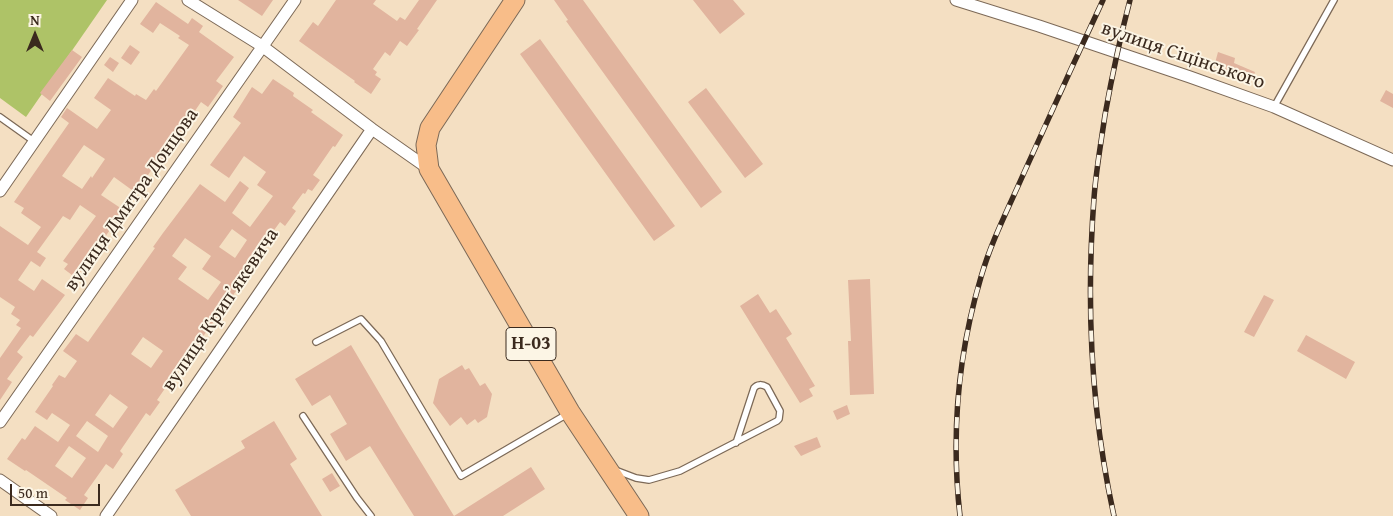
<!DOCTYPE html>
<meta charset="utf-8">
<style>
body{margin:0}
#map{position:relative;width:1393px;height:516px;overflow:hidden;background:#f4dfc2;font-family:"Gentium Book Plus",serif}
canvas{display:block}
.north{position:absolute;left:10px;top:10px;width:50px;height:50px;-webkit-text-stroke:4px #fcf5e5;paint-order:stroke;rotate:0deg;font-size:14px;font-weight:700;line-height:20px;text-align:center;color:#3b2a1e}
.north::after{content:'';display:block;margin:auto;width:18px;height:22px;background:#3b2a1e;clip-path:polygon(50% 0,100% 100%,50% 72%,0 100%)}
.scale{position:absolute;left:10px;top:484px;width:90px;height:22px;box-sizing:border-box;border:2px solid #3b2a1e;border-top:0;padding-left:6px;font-size:15px;line-height:18px;white-space:nowrap;color:#3b2a1e;-webkit-text-stroke:4px #fcf5e5;paint-order:stroke}
</style>
<div id="map">
<canvas width="1393" height="516"></canvas>
<div class="north">N</div>
<div class="scale">50 m</div>
</div>
<script>
const ctx = document.querySelector('canvas').getContext('2d');
ctx.lineJoin = 'round';
function fill(path, color) { ctx.fillStyle = color; ctx.fill(path, 'evenodd'); }
function trace(path, color, width, dash) { ctx.strokeStyle = color; ctx.lineWidth = width; ctx.lineCap = dash ? 'butt' : 'round'; ctx.setLineDash(dash || []); ctx.stroke(path); }
function label(font, color, halo, rows, align = 'center') {
  ctx.font = font + ' "Gentium Book Plus",serif'; ctx.lineWidth = 4; ctx.setLineDash([]); ctx.textBaseline = 'middle'; ctx.strokeStyle = halo; ctx.fillStyle = color; for (const [text, x, y, turn = 0] of rows) {
    ctx.save(); ctx.translate(x, y); ctx.rotate((+turn || 0) * Math.PI / 180); ctx.textAlign = isNaN(turn) ? turn : align; if (halo) ctx.strokeText(text, 0, 0); ctx.fillText(text, 0, 0); ctx.restore();
  }
}
const green = new Path2D(`
 M 0,0 L 107,0 L 26,117 L 0,98 Z`);
const building = new Path2D(`
 M 238,0 L 273,0 L 262,16 Z
 M 336,0 L 376,0 L 373,4 L 397,21 L 400,17 L 405,20 L 419,0 L 437,0 L 417,29 L 419,30 L 407,46 L 400,41 L 390,56 L 385,52 L 373,69 L 377,72 L 375,75 L 381,79 L 371,94 L 354,82 L 355,81 L 299,41 L 313,22 L 318,26 Z
 M 554,0 L 583,0 L 722,192 L 701,208 L 566,21 L 568,20 Z
 M 693,0 L 733,0 L 745,14 L 720,34 Z
 M 156,2 L 188,24 L 192,18 L 203,26 L 199,32 L 234,57 L 216,81 L 223,86 L 208,107 L 201,102 L 156,168 L 154,166 L 136,193 L 114,177 L 101,195 L 125,211 L 113,228 L 112,227 L 76,278 L 64,269 L 68,264 L 63,261 L 96,216 L 80,205 L 70,220 L 63,216 L 37,252 L 46,258 L 40,267 L 31,261 L 18,280 L 34,291 L 42,279 L 65,295 L 33,337 L 30,335 L 17,352 L 23,357 L 7,379 L 12,382 L 0,400 L 0,358 L 21,328 L 16,325 L 20,320 L 11,314 L 15,307 L 0,297 L 0,226 L 28,245 L 41,227 L 21,213 L 24,208 L 14,202 L 69,123 L 61,117 L 67,108 L 97,129 L 111,110 L 94,98 L 108,78 L 135,96 L 136,94 L 146,100 L 154,89 L 156,91 L 189,45 L 178,38 L 180,36 L 160,23 L 153,33 L 140,24 ZM 84,145 L 105,159 L 92,178 L 91,176 L 82,189 L 62,176 Z
 M 540,39 L 675,226 L 654,241 L 520,54 Z
 M 130,45 L 140,52 L 131,65 L 121,58 Z
 M 72,50 L 82,57 L 50,101 L 40,93 Z
 M 1218,52 L 1235,58 L 1234,63 L 1255,72 L 1252,80 L 1231,72 L 1229,76 L 1216,72 L 1219,65 L 1215,63 Z
 M 110,57 L 119,63 L 113,72 L 104,65 Z
 M 273,79 L 294,93 L 293,96 L 313,110 L 311,112 L 343,135 L 335,147 L 333,146 L 313,175 L 320,180 L 312,191 L 308,189 L 305,194 L 303,193 L 292,208 L 296,211 L 285,226 L 280,222 L 256,255 L 260,258 L 199,342 L 201,343 L 189,360 L 186,358 L 157,400 L 160,402 L 150,416 L 146,413 L 120,451 L 123,454 L 113,469 L 106,464 L 84,495 L 88,498 L 80,510 L 65,500 L 67,498 L 26,470 L 25,471 L 7,459 L 22,438 L 25,440 L 35,426 L 58,442 L 70,425 L 52,413 L 47,420 L 35,412 L 53,386 L 52,385 L 59,375 L 65,378 L 77,361 L 63,351 L 76,334 L 88,342 L 155,248 L 153,247 L 163,233 L 200,184 L 225,202 L 240,181 L 249,188 L 232,213 L 250,227 L 273,196 L 257,185 L 266,172 L 244,156 L 229,178 L 210,165 L 241,123 L 233,117 L 252,87 L 262,94 ZM 232,229 L 247,240 L 235,258 L 219,247 ZM 185,238 L 211,256 L 202,269 L 221,282 L 208,300 L 178,279 L 187,267 L 172,256 ZM 143,337 L 163,351 L 151,368 L 131,354 ZM 110,394 L 128,407 L 113,428 L 95,415 ZM 87,421 L 108,436 L 98,452 L 76,436 ZM 69,446 L 86,458 L 72,478 L 55,466 Z
 M 706,88 L 763,164 L 745,178 L 688,102 Z
 M 1386,90 L 1393,94 L 1393,108 L 1380,101 Z
 M 870,279 L 874,394 L 850,395 L 848,341 L 851,341 L 848,280 Z
 M 758,294 L 770,313 L 776,309 L 792,334 L 786,338 L 815,386 L 809,389 L 813,396 L 800,403 L 740,306 Z
 M 1264,295 L 1274,300 L 1254,337 L 1244,332 Z
 M 1306,335 L 1355,362 L 1346,379 L 1297,351 Z
 M 351,345 L 400,428 L 454,516 L 531,467 L 545,489 L 503,516 L 414,516 L 370,446 L 346,461 L 330,434 L 347,424 L 330,395 L 312,406 L 295,379 Z
 M 462,365 L 465,370 L 469,368 L 480,386 L 485,383 L 492,394 L 487,417 L 478,423 L 475,419 L 467,425 L 461,417 L 450,426 L 433,403 L 439,379 Z
 M 847,405 L 850,414 L 837,420 L 833,411 Z
 M 274,421 L 297,459 L 290,464 L 322,516 L 191,516 L 175,490 L 245,448 L 241,441 Z
 M 817,437 L 821,447 L 801,456 L 794,446 Z
 M 332,473 L 340,486 L 330,492 L 322,479 Z`);
const service = new Path2D(`
 M 1274,107 L 1334,0
 M 0,117 L 35,142
 M 316,342 L 361,319 L 381,341 L 461,476 L 569,413
 M 303,416 L 357,498 L 371,516
 M 615,470 L 636,478 L 649,480 L 680,471 L 777,421 L 779,419 L 780,411 L 767,387 C 762,384 757,384 754,388 L 736,443`);
const minor = new Path2D(`
 M 188,0 L 262,46 L 372,129 L 429,169
 M 956,0 L 1039,26 L 1190,77 L 1274,107 L 1393,160
 M 0,191 L 132,0
 M 0,422 L 295,0
 M 0,480 L 51,516
 M 106,516 L 372,129`);
const primary = new Path2D(`
 M 515,0 L 430,128 L 426,145 L 429,169 L 570,412 L 639,516`);
const rail = new Path2D(`
 M 960,516 C 951,436 958,354 981,277 C 991,242 1008,209 1023,175 C 1049,117 1076,58 1103,0
 M 1114,516 C 1091,412 1086,304 1094,198 C 1096,170 1101,143 1105,115 C 1112,76 1120,38 1130,0`);
const shields = [
 [531,344,50]
];
const shieldNames = [
 ["Н-03",531,344]
];
const streetNames = [
 ["вулиця Сіцінського",1183,56,19],
 ["вулиця Дмитра Донцова",132,200,-55],
 ["вулиця Крипʼякевича",221,310,-56]
];
fill(green, '#aec367');
fill(building, '#e1b49e');
trace(service, '#7c6957', 8);
trace(minor, '#7c6957', 13);
trace(primary, '#7c6957', 21);
trace(service, '#fff', 5.5);
trace(minor, '#fff', 11);
trace(primary, '#f8bd89', 19);
trace(rail, '#3b2a1e', 5.5);
trace(rail, '#fcf5e5', 4, [11]);
for (const [x, y, w] of shields) { const box = new Path2D(); box.roundRect(x - w / 2, y - 16.5, w, 33, 4); ctx.fillStyle = '#fcf5e5'; ctx.fill(box); trace(box, '#3b2a1e', 1); }
label('bold 19px', '#3b2a1e', null, shieldNames);
label('20px', '#3b2a1e', '#fcf5e5', streetNames);
</script>
